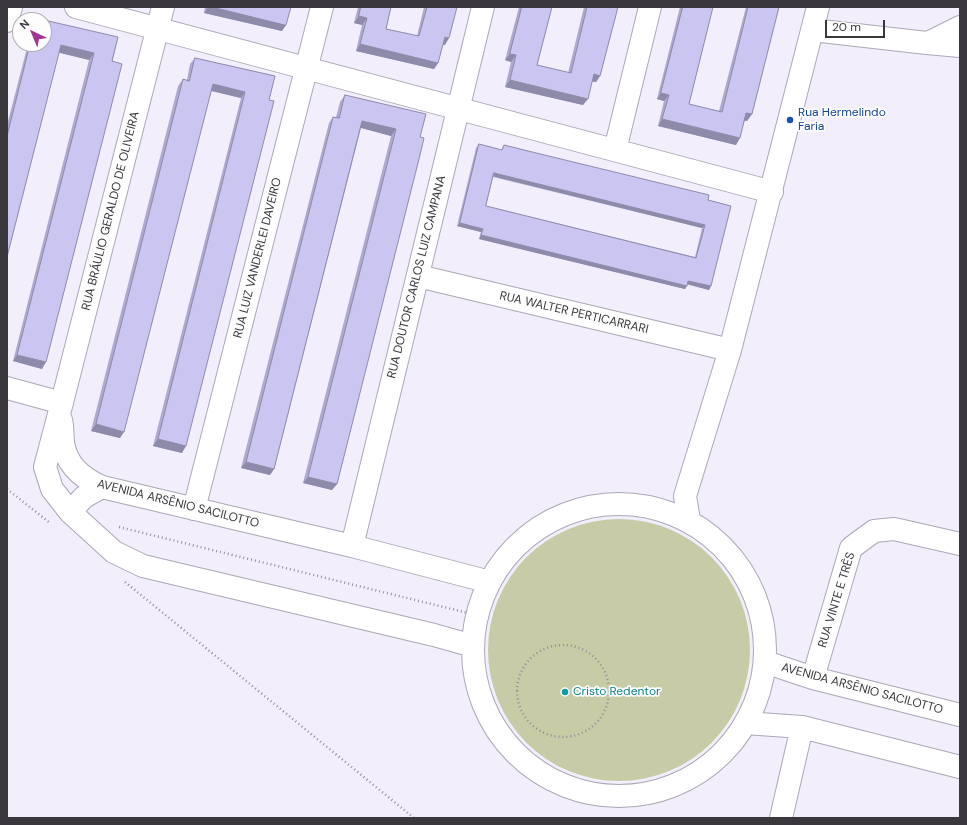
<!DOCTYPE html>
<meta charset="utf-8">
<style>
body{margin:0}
#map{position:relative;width:967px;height:825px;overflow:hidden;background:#f2eefc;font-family:"DM Sans",sans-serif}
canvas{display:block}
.frame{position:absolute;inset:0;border:8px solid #3a383d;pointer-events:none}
.north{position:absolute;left:12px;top:12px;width:40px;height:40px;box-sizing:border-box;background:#fdfdfd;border:1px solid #afaeb0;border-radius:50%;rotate:316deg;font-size:11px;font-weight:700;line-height:16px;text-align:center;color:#3a383d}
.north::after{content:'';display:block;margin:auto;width:14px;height:18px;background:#a33593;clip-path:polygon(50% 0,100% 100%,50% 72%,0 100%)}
.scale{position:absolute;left:825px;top:20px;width:60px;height:18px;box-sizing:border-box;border:2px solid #3a383d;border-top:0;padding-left:5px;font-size:12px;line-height:14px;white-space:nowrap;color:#3a383d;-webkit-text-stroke:3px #fdfdfd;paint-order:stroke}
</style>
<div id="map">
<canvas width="967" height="825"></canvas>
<div class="frame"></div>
<div class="north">N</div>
<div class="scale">20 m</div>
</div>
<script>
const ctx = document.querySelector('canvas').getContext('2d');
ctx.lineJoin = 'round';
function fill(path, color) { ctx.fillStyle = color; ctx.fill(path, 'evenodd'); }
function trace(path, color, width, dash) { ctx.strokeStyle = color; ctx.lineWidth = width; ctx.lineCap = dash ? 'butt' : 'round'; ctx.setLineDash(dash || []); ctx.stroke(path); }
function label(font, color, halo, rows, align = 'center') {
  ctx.font = font + ' "DM Sans",sans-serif'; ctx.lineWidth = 3.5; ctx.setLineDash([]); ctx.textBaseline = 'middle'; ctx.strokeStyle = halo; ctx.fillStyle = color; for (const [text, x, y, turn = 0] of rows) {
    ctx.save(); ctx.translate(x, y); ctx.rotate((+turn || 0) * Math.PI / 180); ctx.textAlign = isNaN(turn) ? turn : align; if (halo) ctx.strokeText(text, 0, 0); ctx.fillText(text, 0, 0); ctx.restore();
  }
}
const green = new Path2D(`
 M488 650a131 131 0 1 1 262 0a131 131 0 1 1-262 0Z`);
const path = new Path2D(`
 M 7,489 L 50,523
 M 119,527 L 476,615
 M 125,582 L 414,818
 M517 691a46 46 0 1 1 92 0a46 46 0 1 1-92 0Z`);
const minor = new Path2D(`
 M 76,7 L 772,192
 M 163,7 L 59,414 L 45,467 L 52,489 L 70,512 L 114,552 L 143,566 L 434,635 L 473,646
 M 7,21 L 11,7
 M 812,30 L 927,43 L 960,46
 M 928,43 L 960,27
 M 615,150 L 650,7
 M 418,276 L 730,350
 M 7,388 L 62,403
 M 61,420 C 63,427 62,434 63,442 C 66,465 82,478 102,487 L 352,546 L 490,582
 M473 650a146 146 0 1 1 292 0a146 146 0 1 1-292 0Z
 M 194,509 L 322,7
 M 70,512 L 84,497 L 102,487
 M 689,520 L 685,496 L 730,350 L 818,7
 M 352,546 L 483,7
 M 765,662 L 813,678 L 960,715
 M 813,678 L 851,548 L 874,531 L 894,529 L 960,544
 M 745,723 L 802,727 L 960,767
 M 781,818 L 802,727`);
const wall = new Path2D(`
 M 205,7 L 291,7 L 282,31 L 204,13 Z
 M 358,7 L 391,7 L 386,29 L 417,36 L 424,7 L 457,7 L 445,45 L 443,44 L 438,63 L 434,69 L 356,51 L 362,25 L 354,23 Z
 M 519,7 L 552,7 L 537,65 L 568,73 L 584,7 L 618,7 L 600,76 L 596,82 L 592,81 L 583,105 L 505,87 L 511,62 L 505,60 Z
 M 680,7 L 713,7 L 689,104 L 719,111 L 746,7 L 779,7 L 752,114 L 747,121 L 745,120 L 736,145 L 658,126 L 664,101 L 657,99 Z
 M 118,37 L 42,369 L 13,361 L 89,60 L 59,52 L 7,257 L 7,125 L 27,48 L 29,44 L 44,44 Z
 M 195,58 L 275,76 L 182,453 L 153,446 L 241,98 L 211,91 L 120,438 L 91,431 L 178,86 L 183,79 L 187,80 L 190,64 Z
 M 345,95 L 420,137 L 337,484 L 332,490 L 303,483 L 391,136 L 361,128 L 274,469 L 270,475 L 241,468 L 329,123 L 333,117 L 336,117 L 340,102 Z
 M 479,144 L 501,150 L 504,145 L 708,200 L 711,286 L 709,290 L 687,284 L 685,289 L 479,239 L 481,232 L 457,226 L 476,148 ZM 493,177 L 702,228 L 695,257 L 486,206 Z`);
const shadedWall = new Path2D(`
 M 208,7 L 212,7 L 286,25 L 282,31 L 204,13 Z
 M 359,16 L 367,18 L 362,25 L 354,23 Z
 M 445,37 L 449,38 L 445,45 L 440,44 Z
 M 360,44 L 438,63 L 434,69 L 356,51 Z
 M 61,45 L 94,53 L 89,60 L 56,52 Z
 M 510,54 L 516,55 L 511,62 L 505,60 Z
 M 594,74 L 600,76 L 596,82 L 589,81 Z
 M 510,80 L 588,99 L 583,105 L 505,87 Z
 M 213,84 L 245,92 L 241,98 L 208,90 Z
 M 661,93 L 669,95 L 664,101 L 657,99 Z
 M 746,113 L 752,114 L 747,121 L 742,120 Z
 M 662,119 L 740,138 L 736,145 L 658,126 Z
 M 362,121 L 396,129 L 391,136 L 358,127 Z
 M 494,173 L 705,225 L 702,228 L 492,176 Z
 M 460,223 L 483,229 L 481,232 L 457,226 Z
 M 481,235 L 687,286 L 685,289 L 479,239 Z
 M 688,281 L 711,286 L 709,290 L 686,284 Z
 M 17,355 L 46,362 L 42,369 L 13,361 Z
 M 96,424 L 124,432 L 120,438 L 91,431 Z
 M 158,439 L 186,446 L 182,453 L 153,446 Z
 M 246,462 L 274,469 L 270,475 L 241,468 Z
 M 308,477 L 337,484 L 332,490 L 303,483 Z`);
const building = new Path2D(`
 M 212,7 L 291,7 L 286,25 Z
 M 361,7 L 391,7 L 386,29 L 419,36 L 427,7 L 457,7 L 449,38 L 445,37 L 438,63 L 360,44 L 367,18 L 359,16 Z
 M 522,7 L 552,7 L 537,65 L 571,73 L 587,7 L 618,7 L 600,76 L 594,74 L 588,99 L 510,80 L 516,55 L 510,54 Z
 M 683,7 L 713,7 L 689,104 L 722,112 L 748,7 L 779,7 L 752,114 L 746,113 L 740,138 L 662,119 L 669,95 L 661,93 Z
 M 44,20 L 118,37 L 112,61 L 122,64 L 46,362 L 17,355 L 94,53 L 61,45 L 7,257 L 7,136 L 30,44 L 44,44 Z
 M 195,58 L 275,76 L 269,100 L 274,101 L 186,446 L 158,439 L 245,92 L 213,84 L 124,432 L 96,424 L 183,79 L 189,81 Z
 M 345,95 L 426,114 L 420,137 L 424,138 L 419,159 L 337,484 L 308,477 L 396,129 L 362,121 L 274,469 L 246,462 L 333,117 L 339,118 Z
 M 479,144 L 502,150 L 504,145 L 524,150 L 709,195 L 708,200 L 731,206 L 711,286 L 688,281 L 687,286 L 481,235 L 483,229 L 460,223 ZM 494,173 L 705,225 L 696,258 L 486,206 Z`);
const markers = [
 [790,120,4,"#1a4fb4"],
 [565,692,4,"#0f9aa8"]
];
const transitNames = [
 ["Rua Hermelindo",798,113],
 ["Faria",798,127]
];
const streetNames = [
 ["RUA BRÁULIO GERALDO DE OLIVEIRA",111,211,-76],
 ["RUA LUIZ VANDERLEI DAVEIRO",258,258,-76],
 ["RUA DOUTOR CARLOS LUIZ CAMPANA",417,277,-76],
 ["RUA WALTER PERTICARRARI",574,313,13],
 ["AVENIDA ARSÊNIO SACILOTTO",178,504,14],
 ["RUA VINTE E TRÊS",837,600,-73],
 ["AVENIDA ARSÊNIO SACILOTTO",862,689,15]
];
const cultureNames = [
 ["Cristo Redentor",573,692]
];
fill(green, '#c7cca6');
trace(minor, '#aca8b5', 24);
trace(path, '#928f98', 2.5, [1, 3]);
trace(minor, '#fff', 22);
fill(wall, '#afa9d0');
fill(shadedWall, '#8e8aa9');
fill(building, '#cbc5f2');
trace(building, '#8e8aa9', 1);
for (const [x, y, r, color] of markers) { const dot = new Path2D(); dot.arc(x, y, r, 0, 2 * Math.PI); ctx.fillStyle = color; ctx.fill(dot); trace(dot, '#fdfdfd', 1.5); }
label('12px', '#164399', '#fdfdfd', transitNames, 'left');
label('12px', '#3a383d', '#fdfdfd', streetNames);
label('12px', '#0d838f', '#fdfdfd', cultureNames, 'left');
</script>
